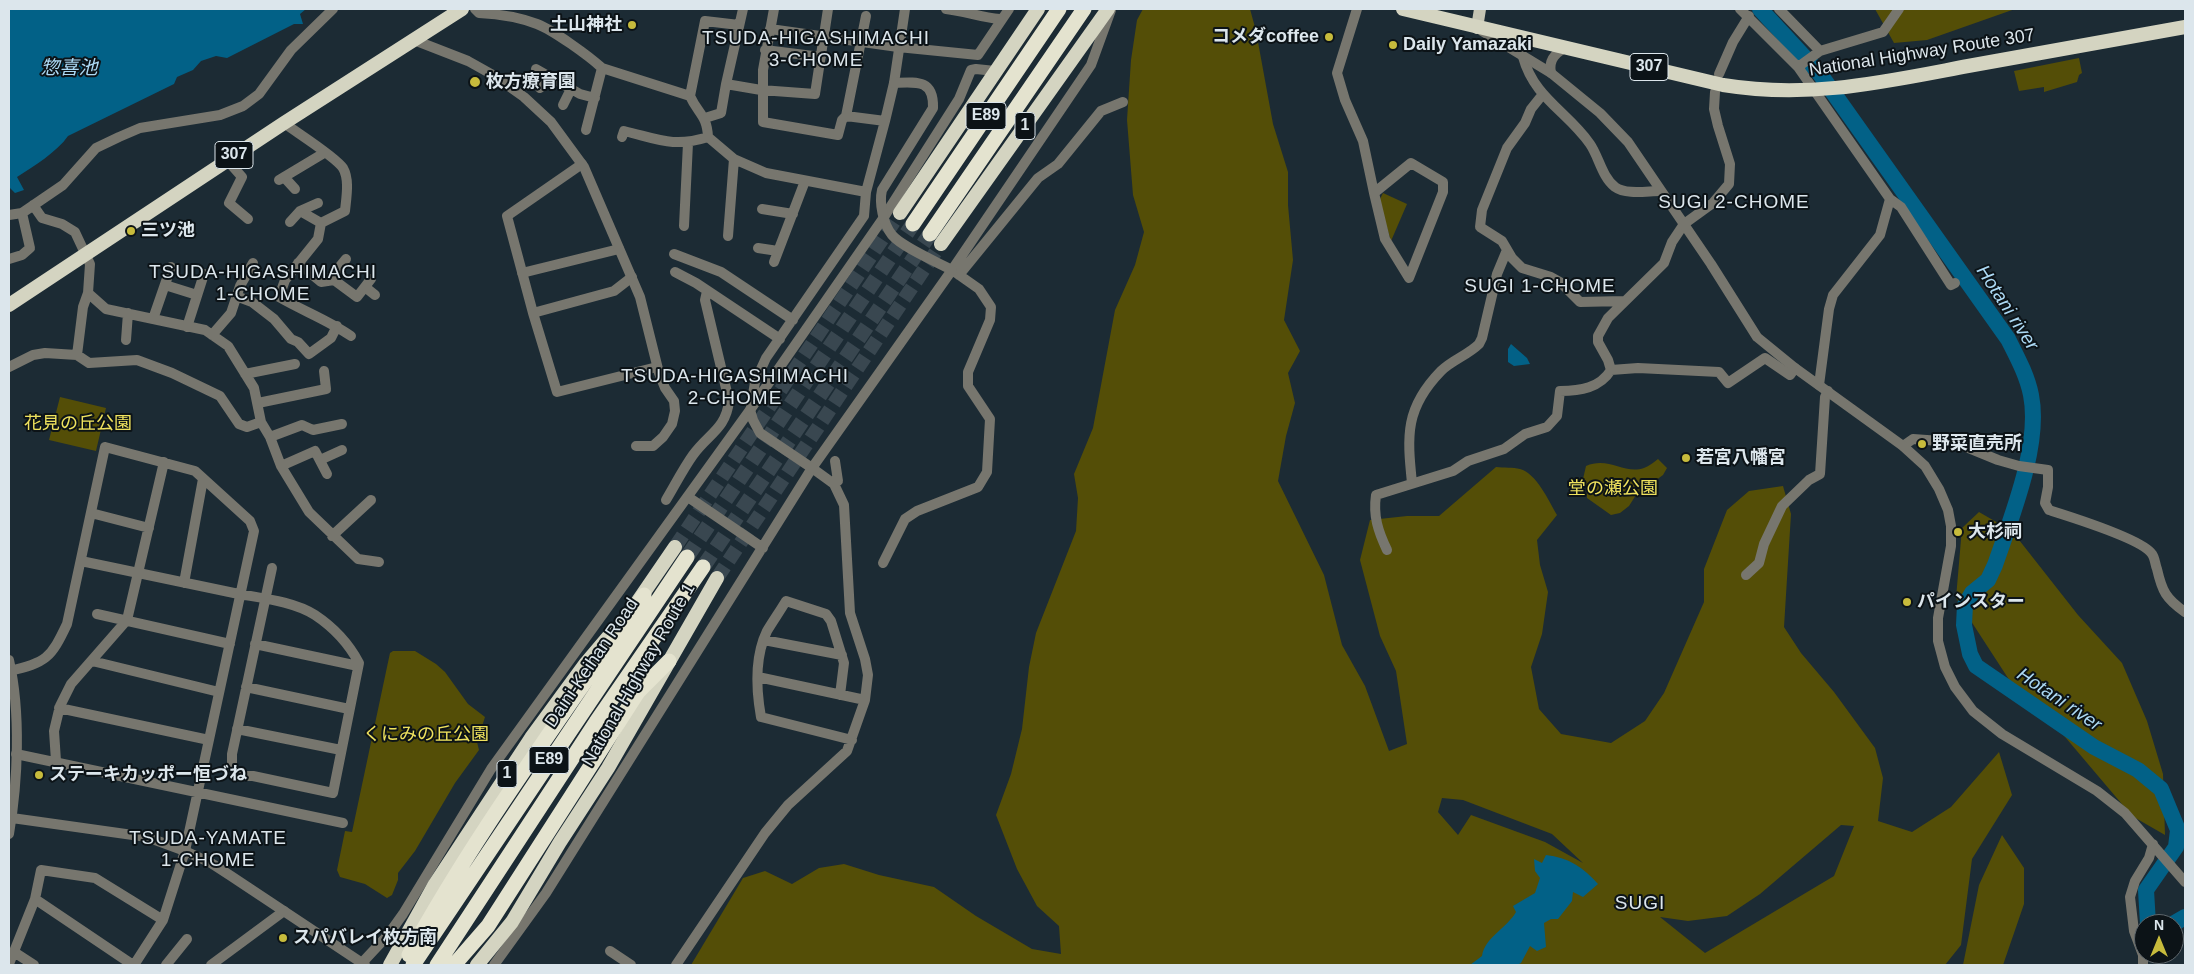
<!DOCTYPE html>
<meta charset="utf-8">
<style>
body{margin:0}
#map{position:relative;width:2194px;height:974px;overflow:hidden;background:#1c2b34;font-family:Helvetica,sans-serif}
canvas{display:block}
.frame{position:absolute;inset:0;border:10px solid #dce6ec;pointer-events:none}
.north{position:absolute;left:2134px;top:914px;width:50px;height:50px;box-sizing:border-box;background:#0c1317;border:1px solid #5f676c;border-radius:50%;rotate:0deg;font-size:14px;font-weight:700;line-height:20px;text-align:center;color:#dce6ec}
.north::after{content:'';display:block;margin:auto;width:18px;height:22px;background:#c7bb3c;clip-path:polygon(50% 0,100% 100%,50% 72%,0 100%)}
</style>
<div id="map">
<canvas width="2194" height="974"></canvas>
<div class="frame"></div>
<div class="north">N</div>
</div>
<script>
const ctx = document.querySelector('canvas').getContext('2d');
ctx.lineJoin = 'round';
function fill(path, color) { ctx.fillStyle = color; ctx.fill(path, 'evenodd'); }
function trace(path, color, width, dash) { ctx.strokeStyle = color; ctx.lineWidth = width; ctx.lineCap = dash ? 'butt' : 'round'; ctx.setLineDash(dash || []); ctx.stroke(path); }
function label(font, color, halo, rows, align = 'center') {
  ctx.font = font + ' Helvetica,"Noto Sans JP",sans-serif'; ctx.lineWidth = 4; ctx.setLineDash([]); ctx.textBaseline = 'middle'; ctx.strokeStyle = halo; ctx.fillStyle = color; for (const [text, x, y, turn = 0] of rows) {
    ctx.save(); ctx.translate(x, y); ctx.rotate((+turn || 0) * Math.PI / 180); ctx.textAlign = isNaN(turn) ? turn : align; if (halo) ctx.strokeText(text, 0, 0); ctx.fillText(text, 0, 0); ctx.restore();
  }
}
const green = new Path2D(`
 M 1143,9 L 1250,9 L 1256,31 L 1273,124 L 1288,172 L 1288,205 L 1293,260 L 1284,320 L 1300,351 L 1288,373 L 1295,403 L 1286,436 L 1278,481 L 1324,575 L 1342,645 L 1365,686 L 1389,751 L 1407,744 L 1396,671 L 1380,636 L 1360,560 L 1370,520 L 1407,516 L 1439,516 L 1496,467 C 1504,468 1513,467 1520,469 C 1536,473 1549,501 1557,515 L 1537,540 L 1540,565 L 1548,592 L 1542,634 L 1531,667 L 1539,709 L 1561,734 L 1611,743 L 1645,721 L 1664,693 L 1704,602 L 1704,569 L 1727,510 L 1749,491 L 1783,486 L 1791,514 L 1784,627 L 1801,653 L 1834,692 L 1875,748 L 1883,778 L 1878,821 L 1912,832 L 1951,807 L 1999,752 L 2012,795 L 1972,859 L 1961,945 L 1945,965 L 691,965 L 743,878 L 765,871 L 792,884 L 819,868 L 844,864 L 879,875 L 934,887 L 976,916 L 1032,949 L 1061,954 L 1059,926 L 1037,906 L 1017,869 L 996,815 L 1011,774 L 1022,729 L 1029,667 L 1036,633 L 1076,531 L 1078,498 L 1074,474 L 1093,428 L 1115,310 L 1135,265 L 1144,232 L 1133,195 L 1127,120 L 1131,60 L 1137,20 ZM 1442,798 L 1463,800 L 1552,834 L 1583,863 L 1545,842 L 1471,815 L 1458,835 L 1438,812 ZM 1841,825 L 1854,826 L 1834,876 L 1705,953 L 1660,917 L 1688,921 L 1727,916 L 1760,894 Z
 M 1875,9 L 2015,9 L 1927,40 L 1894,43 Z
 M 2079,58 L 2082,73 L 2079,75 L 2077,82 L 2044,92 L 2044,87 L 2019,91 L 2014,71 Z
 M 1383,193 L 1407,204 L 1391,241 L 1379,201 Z
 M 60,397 L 106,408 L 96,451 L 49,440 Z
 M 1658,459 L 1667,468 L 1663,475 L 1636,495 L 1629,506 L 1620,513 L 1611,515 L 1587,498 L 1586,485 L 1583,479 L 1586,466 C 1609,456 1624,475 1644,468 C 1649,466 1654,462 1658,459 Z
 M 1979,512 L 2012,531 L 2078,615 L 2122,663 L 2147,721 L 2163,774 L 2165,835 L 2132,816 L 2049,718 L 2019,695 L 1956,598 L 1962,528 Z
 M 393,651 L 415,651 L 436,664 L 445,672 L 468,704 L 485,717 L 477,742 L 479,750 L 455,783 L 415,851 L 398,873 L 398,880 L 392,895 L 387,898 L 365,884 L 340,877 L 337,870 L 345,831 L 352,832 L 387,667 L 390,653 Z
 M 2002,835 L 2024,868 L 2024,904 L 2003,965 L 1963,965 L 1979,885 Z`);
const water = new Path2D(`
 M 9,9 L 306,9 L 300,14 L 303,24 L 294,24 L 227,58 L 216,56 L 201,61 L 193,70 L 177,77 L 174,84 L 68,136 C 57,152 34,166 17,177 L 24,190 L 15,193 L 9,187 Z
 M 1511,344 L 1527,358 L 1530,364 L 1514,366 L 1508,362 L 1508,349 Z
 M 1546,855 C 1568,857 1584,868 1598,884 L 1583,897 L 1573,892 L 1572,901 L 1558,919 L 1551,919 L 1544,923 L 1546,947 L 1537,951 L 1530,946 L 1521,963 L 1517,965 L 1470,965 L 1482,956 C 1485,937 1507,928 1516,912 L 1513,906 L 1535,893 L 1540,878 L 1535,871 L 1534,859 L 1542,863 Z`);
const river = new Path2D(`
 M 1760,9 L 1820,74 L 2008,339 C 2017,357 2027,375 2031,395 C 2041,445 2011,518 1995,565 L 1988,580 L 1972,593 L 1965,605 L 1964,625 L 1970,654 L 1976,666 L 2094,747 L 2138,770 L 2161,789 L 2178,830 L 2176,847 L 2146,890 L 2148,924
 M 2173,924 L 2185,917`);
const trunkTunnel = new Path2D(`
 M 675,547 L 900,213
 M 717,578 L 941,244`);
const motorwayTunnel = new Path2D(`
 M 687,557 L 913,224
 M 703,567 L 930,234`);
const minor = new Path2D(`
 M 475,9 L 479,13 C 498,14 519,17 537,24 C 553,30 589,56 602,68 L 690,96 C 698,114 707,115 708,137 L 734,159 L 766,173 L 866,192
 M 774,9 L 763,70 L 763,122 L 838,135 L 842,120 L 846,116 L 866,16
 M 946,9 C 965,11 982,18 1000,19
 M 1357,9 L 1337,73 L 1345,100 L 1363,141 L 1374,193
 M 1740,9 L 1798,67 L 1890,199 L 1901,207 L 1951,285 L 1955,283
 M 1779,9 L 1820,51
 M 770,29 L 898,47 L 978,55 L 1009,9
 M 765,50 L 821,57
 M 1523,57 C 1534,98 1568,112 1590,144 C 1599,157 1602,177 1615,187 C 1626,195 1647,191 1660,191
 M 1798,67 L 1820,51 L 1883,32 L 1899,9
 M 536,69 L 580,94 L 595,98
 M 1551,73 C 1548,59 1556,52 1568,47
 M 1719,74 L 1733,42 L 1749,16
 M 726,84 L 761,90 L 815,94 L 828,9
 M 540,88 L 547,75
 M 1543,94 L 1531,109 L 1525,123 L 1507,148 L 1482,210 L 1480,227 L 1502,241 L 1512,258 L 1522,268 L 1551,277 L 1560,282 L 1580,302 L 1624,301
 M 690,96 L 705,21 L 739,25
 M 563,105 L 571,89
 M 846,116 L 885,121 L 894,83 L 905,9
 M 705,118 L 721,113 L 726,84 L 743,9
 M 284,123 C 296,132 336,157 343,168 C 350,180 346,199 345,211 L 321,223 L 318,239 L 285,280 L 279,297 C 303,311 328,320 351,336
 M 586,130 L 602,68
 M 622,137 L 624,131 C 658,139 673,148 708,137
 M 227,160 L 242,177 L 229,203 L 248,219
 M 1411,163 L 1443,182 L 1443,192 L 1409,278 L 1385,239 L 1374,193 Z
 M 582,164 L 507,216 L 533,313 L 557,392 L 657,367
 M 284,177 L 295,189
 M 279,180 L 324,153
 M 33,205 L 42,218 L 62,224 L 75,232 L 90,264 L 88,293 L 83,307 L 77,355
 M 762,209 L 793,214
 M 300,211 L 321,223
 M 9,215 L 22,213 L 63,185 L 96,148 L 119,137 L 140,128 L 220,115 L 243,106 L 259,94 L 291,50 L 333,9
 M 290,222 L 300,211 L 318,203
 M 684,226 L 688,143
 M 728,236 L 734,159
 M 758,248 L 778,251
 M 674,254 L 721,272 L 793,320
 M 9,259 L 22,255 L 30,248 L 22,213
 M 774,262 L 805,181
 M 298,263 L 321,282 L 334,280 L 357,297 L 371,279
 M 675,272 L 696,283 L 780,339
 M 522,273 L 619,249
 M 959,275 L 1038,178 L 1058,164 L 1101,111 L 1123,102
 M 328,281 L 346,259
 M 165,285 L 197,295
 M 365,287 L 375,295
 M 88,293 L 106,309 L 205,330 L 228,346 L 254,388 L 261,422 L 270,437 L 281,466 L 309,512 L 358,559 L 379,562
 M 236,296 L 252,302 L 274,319 L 291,339 L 298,342 L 309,354 L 331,338 L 337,326
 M 533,313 L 614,291 L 632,277
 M 153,319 L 171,267
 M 187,327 L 204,274
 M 212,335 L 231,313 L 240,286 L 253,263
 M 126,340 L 128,313
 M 9,367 L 33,355 L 45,353 L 77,355 L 89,363 L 137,360 L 172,373 L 220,396 L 239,424 L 247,427 L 261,422
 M 1611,370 L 1638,368 L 1719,372 L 1728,383 L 1765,358 L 1790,375 L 1795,368
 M 245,374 L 295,364
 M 1819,385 L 1829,309 L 1833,295 L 1880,235 L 1890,199
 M 258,403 L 326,389 L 324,371
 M 751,407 L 755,382 L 766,358 L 864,216 L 866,192 L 885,121
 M 270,437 L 302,425 L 313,430 L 342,424
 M 1903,446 L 1913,439 L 1954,442 L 1998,460 L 2019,466 L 2048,470 L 2048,487 L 2045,503 L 2049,510 C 2068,516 2143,539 2152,554 C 2155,558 2155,564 2157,569 C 2162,591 2166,599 2185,612
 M 320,460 L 342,450
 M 281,466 L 315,451 L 327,474
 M 1412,483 C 1407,435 1405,408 1441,371 C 1452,360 1468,355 1479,344 L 1482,338 L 1497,274 L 1507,250
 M 834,484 L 838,481 L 835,461
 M 688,497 L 763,548
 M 666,500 C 675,485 683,469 693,455 C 708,434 726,429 729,401 L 705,300 L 707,291
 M 91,513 L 149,528
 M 332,536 L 371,500
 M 1387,550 C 1378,531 1373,516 1376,495 L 1453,471 L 1468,461 L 1504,449 L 1525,434 L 1547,427 L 1557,416 L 1560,391 C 1580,391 1600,388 1611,370 L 1608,360 L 1598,342 L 1598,336 L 1608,318 L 1664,263 L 1672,242 L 1684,224 L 1713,203 L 1729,184 L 1730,164 L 1718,126 L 1714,109 L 1715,92
 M 81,561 C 132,572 183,582 234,593 C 260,598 293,601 315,615 C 333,627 349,644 359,663 L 333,793 L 253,776 L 239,776 L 232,767 L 232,754 C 245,692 259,630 272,568
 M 883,563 L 905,519 L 917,511 L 978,487 L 987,472 L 990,419 L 968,386 L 968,372 L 990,320 L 991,307 L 979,289 L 952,270
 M 1746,575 L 1759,563 L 1764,544 L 1782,506 L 1809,480 L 1820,474 L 1825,397 L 1828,391
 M 184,583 L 203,479
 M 97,614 L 230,644
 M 764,640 L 842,655
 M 255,644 L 358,666
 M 92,661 L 219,692
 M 9,671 C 46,663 51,658 67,624 L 105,447 L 195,471 L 250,521 L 254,531 L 185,851 L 163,920 L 134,965
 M 758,677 L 865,700
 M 246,687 L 349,709
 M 840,695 L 844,663 L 831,621 L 826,614 L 786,601 C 780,611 773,621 767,631 C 754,658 756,689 761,717 L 852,740
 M 59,708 L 209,740
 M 237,729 L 341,750
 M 16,754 L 343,823
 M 56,761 L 54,731 L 60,706 L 71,684 L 127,620 L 164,462
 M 35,899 L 133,965
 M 610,951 L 631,965
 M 14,952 L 34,965
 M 9,964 L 35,899 L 41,870 L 95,878 L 163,920
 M 166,965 L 187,939
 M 211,965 L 284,911
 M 360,965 L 388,935 L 403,914 L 491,769 L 750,410 L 884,217 L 959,99 L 971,70 L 976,69 L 995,71
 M 494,965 L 546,893 L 812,468 L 952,270 L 1091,65 L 1111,10
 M 676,965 L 765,833 L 788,805 L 847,751 L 865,700 L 868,675 L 865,659 L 850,613 L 844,505 L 834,484 L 812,468`);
const tertiary = new Path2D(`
 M 1482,31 L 1551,73 L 1600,113 L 1628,142 L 1711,264 L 1757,337 L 1795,368 L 1903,446 L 1925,466 L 1939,489 L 1948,510 L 1951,526 L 1951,546 L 1938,618 L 1938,641 L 1945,667 L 1955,687 L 1973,711 L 2002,734 L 2097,791 L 2125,813 L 2185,882
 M 414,40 L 468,61 L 493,75 L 524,97 L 551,122 L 584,167 L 640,297 L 659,373 L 665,388 L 674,401 L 675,411 L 672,424 L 663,437 L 653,446 L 636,446
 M 894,83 C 916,82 934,79 933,108 L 882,190 C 879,203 883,224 892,235 C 902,247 937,262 952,270
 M 750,410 L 753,420 L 760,433 L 812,468
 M 9,660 C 21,713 18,781 9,834
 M 12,818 L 147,837 L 185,851 L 211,863 L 231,876 L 365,965
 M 2143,965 L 2143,955 L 2134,931 L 2130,897 L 2135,881 L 2149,858 L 2153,844`);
const primary = new Path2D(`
 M 1477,28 L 1480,9`);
const trunk = new Path2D(`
 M 1403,9 L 1723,85 C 1810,99 1883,82 1968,66 C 2040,53 2113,40 2185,27
 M 900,213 L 1038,9
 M 941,244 L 1108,9
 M 9,305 L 284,123 L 462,9
 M 636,604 L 675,547
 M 390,965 L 435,884 L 531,738 L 586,663 L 614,630
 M 477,965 L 512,922 L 560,842 L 608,768 L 717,578`);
const motorway = new Path2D(`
 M 913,224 L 1059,9
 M 930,234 L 1084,9
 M 409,955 C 478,829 565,714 644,595
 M 413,965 L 687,557
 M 437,965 L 596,722 L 703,567
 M 454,965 L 488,926 L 638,692 L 669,661`);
const markers = [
 [632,25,5,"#c7bb3c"],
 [1329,37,5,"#c7bb3c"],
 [1393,45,5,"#c7bb3c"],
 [475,82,6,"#c7bb3c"],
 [131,231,5,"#c7bb3c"],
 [1922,444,5,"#c7bb3c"],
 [1686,458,5,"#c7bb3c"],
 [1958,532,5,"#c7bb3c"],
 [1907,602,5,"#c7bb3c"],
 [39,775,5,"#c7bb3c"],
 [283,938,5,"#c7bb3c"]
];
const shields = [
 [1649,67,38],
 [986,116,40],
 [1025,126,20],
 [234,155,38],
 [549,760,40],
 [507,774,20]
];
const shieldNames = [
 ["307",1649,67],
 ["E89",986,116],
 ["1",1025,126],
 ["307",234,155],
 ["E89",549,760],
 ["1",507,774]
];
const poiNames = [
 ["土山神社",622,25,"right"],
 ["コメダcoffee",1319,37,"right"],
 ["Daily Yamazaki",1403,45],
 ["枚方療育園",486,82],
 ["三ツ池",141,231],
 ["野菜直売所",1932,444],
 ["若宮八幡宮",1696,458],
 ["大杉祠",1968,532],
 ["パインスター",1917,602],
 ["ステーキカッポー恒づね",49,775],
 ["スパバレイ枚方南",293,938]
];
const streetNames = [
 ["National Highway Route 307",1922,53,-9],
 ["Daini-Keihan Road",592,663,-56],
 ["National Highway Route 1",639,675,-60]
];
const parkNames = [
 ["花見の丘公園",78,424],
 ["堂の瀬公園",1613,489],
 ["くにみの丘公園",426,735]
];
const neighbourhoodNames = [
 ["TSUDA-HIGASHIMACHI",816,39],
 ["3-CHOME",816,61],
 ["SUGI 2-CHOME",1734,203],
 ["TSUDA-HIGASHIMACHI",263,273],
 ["1-CHOME",263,295],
 ["SUGI 1-CHOME",1540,287],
 ["TSUDA-HIGASHIMACHI",735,377],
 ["2-CHOME",735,399],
 ["TSUDA-YAMATE",208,839],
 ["1-CHOME",208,861],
 ["SUGI",1640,904]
];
const waterNames = [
 ["惣喜池",69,69],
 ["Hotani river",2007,308,57],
 ["Hotani river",2059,700,34]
];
fill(green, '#544e07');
fill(water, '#026187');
trace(river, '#026187', 16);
trace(trunkTunnel, '#394750', 14, [14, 7]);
trace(motorwayTunnel, '#394750', 15, [15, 8]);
trace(minor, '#77766e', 10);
trace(tertiary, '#77766e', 10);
trace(primary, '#c5c4b3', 12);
trace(trunk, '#d4d4c1', 14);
trace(motorway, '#e4e3cf', 15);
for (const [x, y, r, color] of markers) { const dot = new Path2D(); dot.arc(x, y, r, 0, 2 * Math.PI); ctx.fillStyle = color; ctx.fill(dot); trace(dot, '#0c1317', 2); }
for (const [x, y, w] of shields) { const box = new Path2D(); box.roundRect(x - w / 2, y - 13.5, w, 27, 4); ctx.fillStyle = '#0c1317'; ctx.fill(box); trace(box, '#dce6ec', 1); }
label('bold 16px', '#dce6ec', null, shieldNames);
label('bold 18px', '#dce6ec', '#0c1317', poiNames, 'left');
label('18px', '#dce6ec', '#0c1317', streetNames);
label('18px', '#efe25e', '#0c1317', parkNames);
ctx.letterSpacing = '1px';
label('19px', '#dce6ec', '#0c1317', neighbourhoodNames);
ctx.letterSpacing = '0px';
label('italic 19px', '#acd9f4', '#0c1317', waterNames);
</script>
